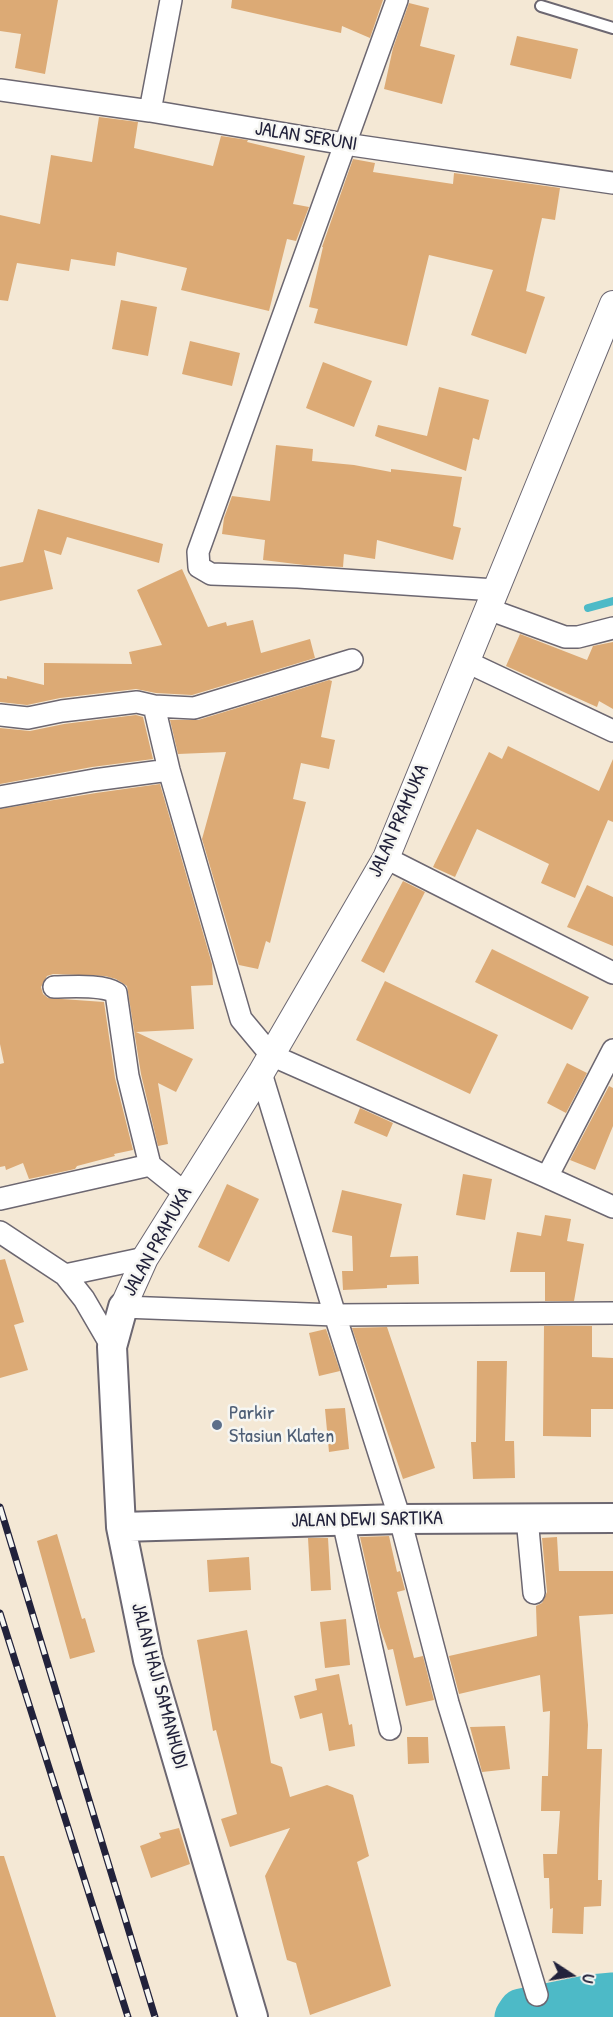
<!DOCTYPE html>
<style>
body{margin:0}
#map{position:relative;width:613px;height:2017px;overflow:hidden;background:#f4e8d5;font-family:"Patrick Hand",sans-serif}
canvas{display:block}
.north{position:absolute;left:541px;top:1945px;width:60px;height:60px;-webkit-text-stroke:4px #f6f6f2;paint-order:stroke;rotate:102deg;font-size:16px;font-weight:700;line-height:24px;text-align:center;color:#22223b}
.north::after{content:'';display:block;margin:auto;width:21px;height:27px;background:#22223b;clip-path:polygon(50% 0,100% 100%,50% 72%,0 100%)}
</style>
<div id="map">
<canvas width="613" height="2017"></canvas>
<div class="north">U</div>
</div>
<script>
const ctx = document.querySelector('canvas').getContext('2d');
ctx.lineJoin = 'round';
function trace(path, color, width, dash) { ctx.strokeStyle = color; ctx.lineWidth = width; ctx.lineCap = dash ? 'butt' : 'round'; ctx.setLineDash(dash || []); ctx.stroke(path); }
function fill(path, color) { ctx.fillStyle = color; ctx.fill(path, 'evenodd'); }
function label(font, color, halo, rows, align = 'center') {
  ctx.font = font + ' "Patrick Hand",sans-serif'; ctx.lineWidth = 5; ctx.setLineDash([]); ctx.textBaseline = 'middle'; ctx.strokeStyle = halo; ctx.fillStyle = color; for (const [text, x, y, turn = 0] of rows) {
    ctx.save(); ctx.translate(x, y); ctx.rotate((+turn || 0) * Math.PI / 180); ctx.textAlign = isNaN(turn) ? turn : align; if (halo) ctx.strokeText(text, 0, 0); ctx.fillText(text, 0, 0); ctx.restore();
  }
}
const stream = new Path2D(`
 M 588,608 L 613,601`);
const river = new Path2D(`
 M 517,2017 L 521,2011 L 591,1997 L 613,1995`);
const building = new Path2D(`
 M 0,0 L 58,0 L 45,74 L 15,68 L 21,34 L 0,31 Z
 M 232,0 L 383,0 L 370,38 L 342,26 L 341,33 L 231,8 Z
 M 409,3 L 429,8 L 420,46 L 455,55 L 442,104 L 384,89 L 393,48 Z
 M 517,36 L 578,49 L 571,79 L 510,65 Z
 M 99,117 L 138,122 L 134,148 L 213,166 L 221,136 L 248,140 L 247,142 L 305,156 L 293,204 L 309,207 L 296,241 L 287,239 L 269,311 L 181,290 L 187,268 L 117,252 L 115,266 L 71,259 L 69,271 L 17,263 L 8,301 L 0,300 L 0,215 L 40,224 L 51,155 L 92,162 Z
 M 353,159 L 375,163 L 373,172 L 453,184 L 454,173 L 560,188 L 555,220 L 542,218 L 526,291 L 545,297 L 526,354 L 471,335 L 493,270 L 429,255 L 407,346 L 314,323 L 318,309 L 309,307 L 323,247 L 322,247 Z
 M 121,300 L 157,307 L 148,356 L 112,349 Z
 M 190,341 L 240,353 L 232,386 L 182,374 Z
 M 323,362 L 372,381 L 354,427 L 306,408 Z
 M 439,387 L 489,400 L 479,440 L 473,438 L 466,471 L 375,436 L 378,425 L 427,436 Z
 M 276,445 L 313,449 L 312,461 L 354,465 L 391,472 L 391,469 L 462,477 L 453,526 L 461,528 L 453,560 L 377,540 L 375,559 L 344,554 L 343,567 L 304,565 L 263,560 L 265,540 L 222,534 L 224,518 L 232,496 L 270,501 Z
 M 38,509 L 163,544 L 159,563 L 67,537 L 61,555 L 44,550 L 53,589 L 0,601 L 0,567 L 23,562 Z
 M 182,569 L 208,627 L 226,622 L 227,626 L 253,620 L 261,653 L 310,639 L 315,658 L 192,695 L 156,693 L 136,689 L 60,698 L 27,705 L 0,702 L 0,678 L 7,679 L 7,676 L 44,685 L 44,663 L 132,664 L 129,652 L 162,645 L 137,590 Z
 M 520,634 L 587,660 L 593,646 L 613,642 L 613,709 L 599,701 L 597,707 L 506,666 Z
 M 329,680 L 332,681 L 321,737 L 335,740 L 329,769 L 301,763 L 293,799 L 306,802 L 270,943 L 266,941 L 258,969 L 239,965 L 202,839 L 226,752 L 178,754 L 170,720 L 198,720 Z
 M 136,715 L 143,717 L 153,759 L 92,767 L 0,784 L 0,728 L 30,731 L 64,724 Z
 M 508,746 L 599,791 L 613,759 L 613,822 L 608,820 L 575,898 L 541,883 L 549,864 L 477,829 L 455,877 L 433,867 L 489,752 L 502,759 Z
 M 160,784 L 212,964 L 213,985 L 191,986 L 194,1029 L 136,1032 L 193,1059 L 176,1092 L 158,1083 L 168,1144 L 158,1146 L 141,1074 L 127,986 L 116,979 L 105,976 L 53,974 L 47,976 L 41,987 L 43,994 L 48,998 L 104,1002 L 115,1078 L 133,1150 L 114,1154 L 115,1156 L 77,1166 L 75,1169 L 29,1179 L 23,1163 L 6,1170 L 5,1166 L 0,1167 L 0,1064 L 4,1063 L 0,1044 L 0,809 L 96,793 Z
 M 403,881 L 425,892 L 384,973 L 361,961 Z
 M 587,885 L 613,897 L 613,946 L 567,927 Z
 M 492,949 L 589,997 L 572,1030 L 475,982 Z
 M 385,981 L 498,1035 L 470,1094 L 356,1040 Z
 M 567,1063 L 587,1073 L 566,1113 L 547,1103 Z
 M 609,1086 L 613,1088 L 613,1126 L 595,1170 L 570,1160 Z
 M 360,1108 L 393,1123 L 387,1137 L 354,1123 Z
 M 463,1174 L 492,1179 L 485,1220 L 456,1215 Z
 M 227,1184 L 259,1199 L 229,1262 L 198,1247 Z
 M 342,1190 L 402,1204 L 390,1257 L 418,1256 L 419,1284 L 387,1285 L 387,1288 L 343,1290 L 342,1271 L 353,1271 L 352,1236 L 332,1232 Z
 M 545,1215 L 571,1219 L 567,1241 L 584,1244 L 574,1301 L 545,1301 L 545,1272 L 510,1272 L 517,1232 L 541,1236 Z
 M 5,1259 L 24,1322 L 14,1325 L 28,1370 L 0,1378 L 0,1260 Z
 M 544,1326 L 592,1326 L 592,1357 L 613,1358 L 613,1409 L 591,1409 L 591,1437 L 543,1436 Z
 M 387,1327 L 435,1468 L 403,1479 L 352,1328 Z
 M 326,1329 L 340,1371 L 319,1376 L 309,1333 Z
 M 477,1361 L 507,1361 L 505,1441 L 514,1441 L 515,1478 L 473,1479 L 471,1442 L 476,1442 Z
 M 345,1408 L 349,1449 L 329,1452 L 325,1409 Z
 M 57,1534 L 82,1619 L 85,1618 L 95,1652 L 70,1659 L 37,1541 Z
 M 389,1536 L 397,1572 L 400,1571 L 405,1590 L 397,1592 L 414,1658 L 423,1656 L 434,1700 L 406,1706 L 393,1649 L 388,1650 L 380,1627 L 360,1537 Z
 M 557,1537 L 559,1571 L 613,1571 L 613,1614 L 579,1616 L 588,1725 L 587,1749 L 602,1749 L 599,1831 L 598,1880 L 602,1880 L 601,1906 L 584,1907 L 583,1934 L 552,1933 L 553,1908 L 550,1909 L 549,1878 L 544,1878 L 543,1854 L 557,1854 L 560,1811 L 541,1811 L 542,1776 L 548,1776 L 550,1711 L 543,1712 L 540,1675 L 459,1694 L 449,1656 L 537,1636 L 536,1606 L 542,1603 L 547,1592 L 542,1538 Z
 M 308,1538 L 328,1538 L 331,1590 L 311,1591 Z
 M 249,1557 L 251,1590 L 209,1592 L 207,1560 Z
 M 346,1619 L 350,1665 L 325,1668 L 320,1622 Z
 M 247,1630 L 271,1763 L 282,1767 L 290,1797 L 327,1785 L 353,1795 L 369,1856 L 357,1862 L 391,1986 L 310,2015 L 296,1963 L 287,1960 L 265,1876 L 290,1828 L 230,1847 L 221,1819 L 237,1814 L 216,1730 L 213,1731 L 197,1640 Z
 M 339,1674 L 349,1725 L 352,1724 L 355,1746 L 329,1751 L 322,1713 L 300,1719 L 294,1696 L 317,1690 L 315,1679 Z
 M 505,1726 L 510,1769 L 482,1772 L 470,1727 Z
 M 407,1737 L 428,1737 L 429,1763 L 408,1764 Z
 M 179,1828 L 190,1864 L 151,1878 L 140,1846 L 161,1838 L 159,1833 Z
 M 0,1856 L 4,1856 L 56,2017 L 0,2017 Z`);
const service = new Path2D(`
 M 541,6 L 613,28`);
const minor = new Path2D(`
 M 397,0 L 198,552 L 199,567 L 211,574 L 298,577 L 495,590
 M 0,90 L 150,111 L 345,144 L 613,183
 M 150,111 L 171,0
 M 488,609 L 565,637 L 578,637 L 613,628
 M 352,660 L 194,708 L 154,706 L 169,770 L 241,1019 L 271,1055 L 547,1177 L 613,1050
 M 467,662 L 613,731
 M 0,715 L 28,718 L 62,711 L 137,702 L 154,706
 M 0,797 L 94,780 L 169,770
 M 386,858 L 613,973
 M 54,987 C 70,987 103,984 116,993 L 128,1076 L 150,1165 L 185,1193
 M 547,1177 L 613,1207
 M 0,1199 L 150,1165
 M 0,1232 L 65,1275 L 84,1299 L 112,1347
 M 65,1275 L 145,1258
 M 123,1307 L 335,1315 L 261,1073
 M 527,1518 L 534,1593
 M 343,1521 L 390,1729
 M 537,1995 L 448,1703 L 400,1519 L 335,1315 L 613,1313`);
const tertiary = new Path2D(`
 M 123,1307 L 145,1258 L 261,1073 L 386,858 L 613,304`);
const secondary = new Path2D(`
 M 123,1307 L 112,1347 L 121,1527 L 148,1660 L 253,2017
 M 121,1527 L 400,1519 L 613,1518`);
const rail = new Path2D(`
 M 0,1507 L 155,2017
 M 0,1613 L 128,2017`);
const markers = [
 [217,1425,6,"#5c6f8a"]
];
const streetNames = [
 ["JALAN SERUNI",306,137,9],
 ["JALAN PRAMUKA",399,821,-66],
 ["JALAN PRAMUKA",158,1242,-61],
 ["JALAN DEWI SARTIKA",367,1520,-1],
 ["JALAN HAJI SAMANHUDI",159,1686,75]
];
const serviceNames = [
 ["Parkir",229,1414],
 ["Stasiun Klaten",229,1437]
];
trace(stream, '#4dbac7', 8);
trace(river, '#4dbac7', 45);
fill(building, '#dcaa75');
trace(service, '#6c6771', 14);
trace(minor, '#6c6771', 24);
trace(tertiary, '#6c6771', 28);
trace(secondary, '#6c6771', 32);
trace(service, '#fff', 10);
trace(minor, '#fff', 21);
trace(tertiary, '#fff', 26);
trace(secondary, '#fff', 28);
trace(rail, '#22223b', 7);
trace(rail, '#f6f6f2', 4.5, [14]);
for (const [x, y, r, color] of markers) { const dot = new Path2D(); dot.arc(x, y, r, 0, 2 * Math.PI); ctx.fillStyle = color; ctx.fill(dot); trace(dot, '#f6f6f2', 2); }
label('20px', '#22223b', '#f6f6f2', streetNames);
label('20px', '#4e5e75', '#f6f6f2', serviceNames, 'left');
</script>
